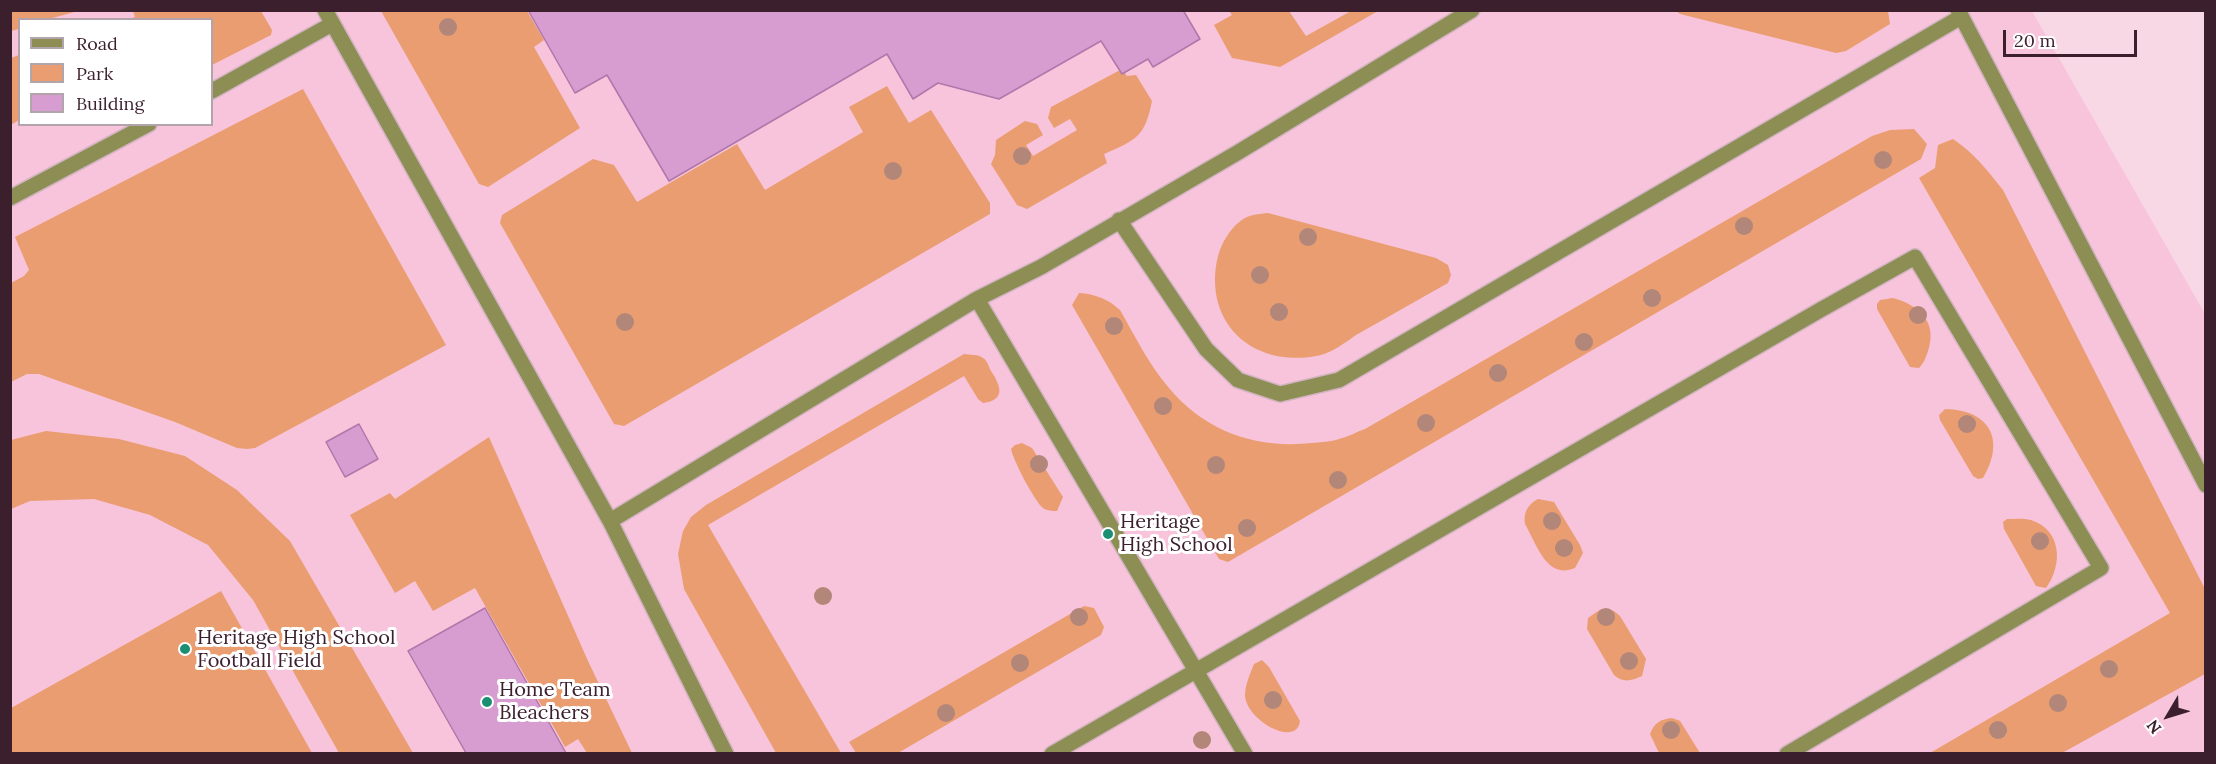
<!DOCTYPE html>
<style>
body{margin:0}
#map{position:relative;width:2216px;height:764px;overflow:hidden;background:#f8d8e5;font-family:Lora,serif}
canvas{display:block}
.frame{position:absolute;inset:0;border:12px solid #3c1f2d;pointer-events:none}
.legend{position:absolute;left:18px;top:18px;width:195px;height:108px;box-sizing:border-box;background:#fff;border:2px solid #b1a5ab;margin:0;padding:8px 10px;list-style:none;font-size:18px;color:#3c1f2d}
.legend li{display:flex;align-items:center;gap:12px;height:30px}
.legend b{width:30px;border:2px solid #b1a5ab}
.north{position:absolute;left:2138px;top:686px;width:60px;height:60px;-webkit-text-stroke:4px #fff;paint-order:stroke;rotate:232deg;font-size:16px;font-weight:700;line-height:24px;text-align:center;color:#3c1f2d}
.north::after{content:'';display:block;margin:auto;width:21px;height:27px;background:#3c1f2d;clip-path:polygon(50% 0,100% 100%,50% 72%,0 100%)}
.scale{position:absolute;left:2003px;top:30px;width:134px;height:27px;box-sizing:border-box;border:3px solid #3c1f2d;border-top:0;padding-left:8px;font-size:18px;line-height:21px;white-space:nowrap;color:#3c1f2d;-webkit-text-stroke:4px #fff;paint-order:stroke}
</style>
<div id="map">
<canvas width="2216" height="764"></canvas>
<div class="frame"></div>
<ul class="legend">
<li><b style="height:8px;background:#8c8e54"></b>Road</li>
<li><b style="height:16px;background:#ea9d70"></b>Park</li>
<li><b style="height:16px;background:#d79cd0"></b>Building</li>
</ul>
<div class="north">N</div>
<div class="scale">20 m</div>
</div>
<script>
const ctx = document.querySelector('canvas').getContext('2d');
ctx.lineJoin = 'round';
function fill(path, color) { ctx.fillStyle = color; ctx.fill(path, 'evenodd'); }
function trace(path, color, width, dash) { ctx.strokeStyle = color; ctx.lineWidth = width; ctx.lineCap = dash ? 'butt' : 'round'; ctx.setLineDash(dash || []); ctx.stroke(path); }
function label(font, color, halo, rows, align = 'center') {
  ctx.font = font + ' Lora,serif'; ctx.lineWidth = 6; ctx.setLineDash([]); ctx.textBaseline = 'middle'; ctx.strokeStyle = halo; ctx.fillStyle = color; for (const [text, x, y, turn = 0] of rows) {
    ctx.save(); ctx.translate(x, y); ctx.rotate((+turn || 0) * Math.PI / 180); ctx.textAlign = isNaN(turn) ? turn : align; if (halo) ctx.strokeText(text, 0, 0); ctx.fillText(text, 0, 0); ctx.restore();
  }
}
const built = new Path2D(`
 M 10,11 L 2032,11 L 2205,314 L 2205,753 L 11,753 ZM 20,20 L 212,20 L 212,124 L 20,124 Z`);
const green = new Path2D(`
 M 11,10 L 78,10 L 78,11 L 49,19 L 20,20 L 19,29 L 11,31 Z
 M 133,11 L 261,11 L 272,30 L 271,35 L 212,65 L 212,20 L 130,19 L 135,17 Z
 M 381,11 L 527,11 L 544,40 L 534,47 L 580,128 L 488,187 L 479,184 Z
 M 1229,11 L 1289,11 L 1306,36 L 1351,11 L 1378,11 L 1280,67 L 1232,58 L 1214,25 L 1232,15 Z
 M 1676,11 L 1888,11 L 1890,24 L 1846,51 L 1836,53 L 1680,14 Z
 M 19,55 L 19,120 L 11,125 L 11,58 Z
 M 1122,69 L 1127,76 L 1136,75 L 1152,101 C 1145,137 1136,140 1104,154 L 1107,163 L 1027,209 L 1017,205 L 991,164 L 995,155 L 996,140 L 1025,121 L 1037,124 L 1043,135 L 1026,145 L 1033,156 L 1077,130 L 1070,119 L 1054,128 L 1048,118 L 1051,107 Z
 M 887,86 L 909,123 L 931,110 L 990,203 L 990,214 L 624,426 L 614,424 L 500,223 L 502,215 L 593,159 L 614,165 L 637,202 L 737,144 L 765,190 L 863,132 L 849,107 Z
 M 303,89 L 446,345 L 255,448 L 247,449 L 237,448 L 175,422 L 39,374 L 27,374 L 11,382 L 11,283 L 24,276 L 29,270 L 15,237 Z
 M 1914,129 L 1927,144 L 1921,159 L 1228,562 L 1219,559 L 1072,305 L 1079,293 C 1095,294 1108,299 1120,310 C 1135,336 1149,365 1169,388 C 1206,432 1256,449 1312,443 C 1321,442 1331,442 1339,439 C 1348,437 1356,432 1365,429 L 1872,136 L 1890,130 Z
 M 1953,139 C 1974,153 1987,170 2003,190 L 2205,589 L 2205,674 L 2062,753 L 1930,753 L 2170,613 L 1919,178 L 1935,168 L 1938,145 Z
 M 1268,213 L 1436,258 L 1448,265 L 1451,275 L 1448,283 C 1417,300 1387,318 1356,335 C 1346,342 1333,352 1321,355 C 1265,368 1213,336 1215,276 C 1216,263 1218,252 1224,241 C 1229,232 1236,223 1245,218 C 1252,214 1260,214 1268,213 Z
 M 1893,298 C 1919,305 1938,322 1928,351 C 1926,357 1924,363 1919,368 L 1910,367 L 1877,309 L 1877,304 L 1880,300 Z
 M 964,354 C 970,355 978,354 983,358 C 987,360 989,367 991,371 C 1001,386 1006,400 983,403 L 978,399 L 964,376 L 708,525 L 841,753 L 776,753 L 684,589 L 678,554 L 683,531 L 691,517 L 706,505 Z
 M 1945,409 C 1990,410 2006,440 1983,478 L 1978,479 L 1973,476 L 1940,420 L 1939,415 Z
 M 46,431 L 119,439 L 185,456 L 237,490 L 290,541 L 413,753 L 339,753 L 253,600 L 208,545 L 150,515 L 94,499 L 30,501 L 11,509 L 11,440 Z
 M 489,437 L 588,661 L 632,753 L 587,753 L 578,739 L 565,747 L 475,588 L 433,611 L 415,581 L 395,593 L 350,515 L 390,493 L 395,499 Z
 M 1022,443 L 1032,448 L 1063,497 L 1057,511 C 1051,511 1048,511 1043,508 C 1035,502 1013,460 1011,449 L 1015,445 Z
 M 1538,499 L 1554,502 L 1580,545 L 1583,553 L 1575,568 C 1547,580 1537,545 1525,524 C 1523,513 1528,504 1538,499 Z
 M 2007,519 C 2014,519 2023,518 2031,520 C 2062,530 2063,565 2046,588 L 2036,586 L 2004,529 L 2003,522 Z
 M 221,591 L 312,753 L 11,753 L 11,708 Z
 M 1084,606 L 1094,608 L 1104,627 L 1101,635 L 898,753 L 856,753 L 849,742 Z
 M 1601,609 L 1614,611 L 1620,616 L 1646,659 L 1642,676 C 1631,681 1623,683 1614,675 L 1587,629 L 1588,618 Z
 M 1262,660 L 1269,667 L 1300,721 C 1297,748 1247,721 1245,696 C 1245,685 1250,674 1254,664 Z
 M 1672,718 L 1680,721 L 1700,753 L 1659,753 L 1650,734 C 1654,723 1661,719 1672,718 Z`);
const building = new Path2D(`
 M 528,10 L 1183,10 L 1200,39 L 1153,67 L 1148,59 L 1122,74 L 1101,41 L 999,99 L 938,83 L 913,99 L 887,54 L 669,181 L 607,75 L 575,93 Z
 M 359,424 L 378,459 L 345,477 L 326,442 Z
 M 485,608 L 566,753 L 466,753 L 408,651 Z`);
const minor = new Path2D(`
 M 325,10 L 610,521 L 726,754
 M 1958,10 L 2206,485
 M 212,91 L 332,24
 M 10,198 L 149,124
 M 1119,220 L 1206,349 L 1238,380 L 1280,394 L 1339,380 L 1961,17
 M 977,299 L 1245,754
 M 610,521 L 977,299 L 1041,267 L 1237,153 L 1472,10
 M 1052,754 L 1822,309 L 1915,257 L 2101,568 L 1787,754`);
const trees = [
 [448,27],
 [1022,156],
 [1883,160],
 [893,171],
 [1744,226],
 [1308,237],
 [1260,275],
 [1652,298],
 [1279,312],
 [1918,315],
 [625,322],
 [1114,326],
 [1584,342],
 [1498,373],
 [1163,406],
 [1426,423],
 [1967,424],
 [1039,464],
 [1216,465],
 [1338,480],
 [1552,521],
 [1247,528],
 [2040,541],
 [1564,548],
 [823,596],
 [1079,617],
 [1606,617],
 [1629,661],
 [1020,663],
 [2109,669],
 [1273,700],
 [2058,703],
 [946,713],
 [1671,730],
 [1998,730],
 [1202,740]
];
const markers = [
 [1108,534,6,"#1a8f72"],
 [185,649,6,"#1a8f72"],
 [487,702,6,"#1a8f72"]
];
const poiNames = [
 ["Heritage",1120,522],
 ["High School",1120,545],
 ["Heritage High School",197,638],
 ["Football Field",197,661],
 ["Home Team",499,690],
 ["Bleachers",499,713]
];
fill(built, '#f8c4db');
fill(green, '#ea9d70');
fill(building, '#d79cd0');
trace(building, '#b077aa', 1.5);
trace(minor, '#d2b3c0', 18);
trace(minor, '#8c8e54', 15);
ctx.fillStyle = '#b28679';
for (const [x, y] of trees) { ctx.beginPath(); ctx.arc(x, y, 9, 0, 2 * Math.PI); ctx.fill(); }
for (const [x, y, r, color] of markers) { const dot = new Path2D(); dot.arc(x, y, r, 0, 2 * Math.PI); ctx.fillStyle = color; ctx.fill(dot); trace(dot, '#fff', 2); }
label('20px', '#3c1f2d', '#fff', poiNames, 'left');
</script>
